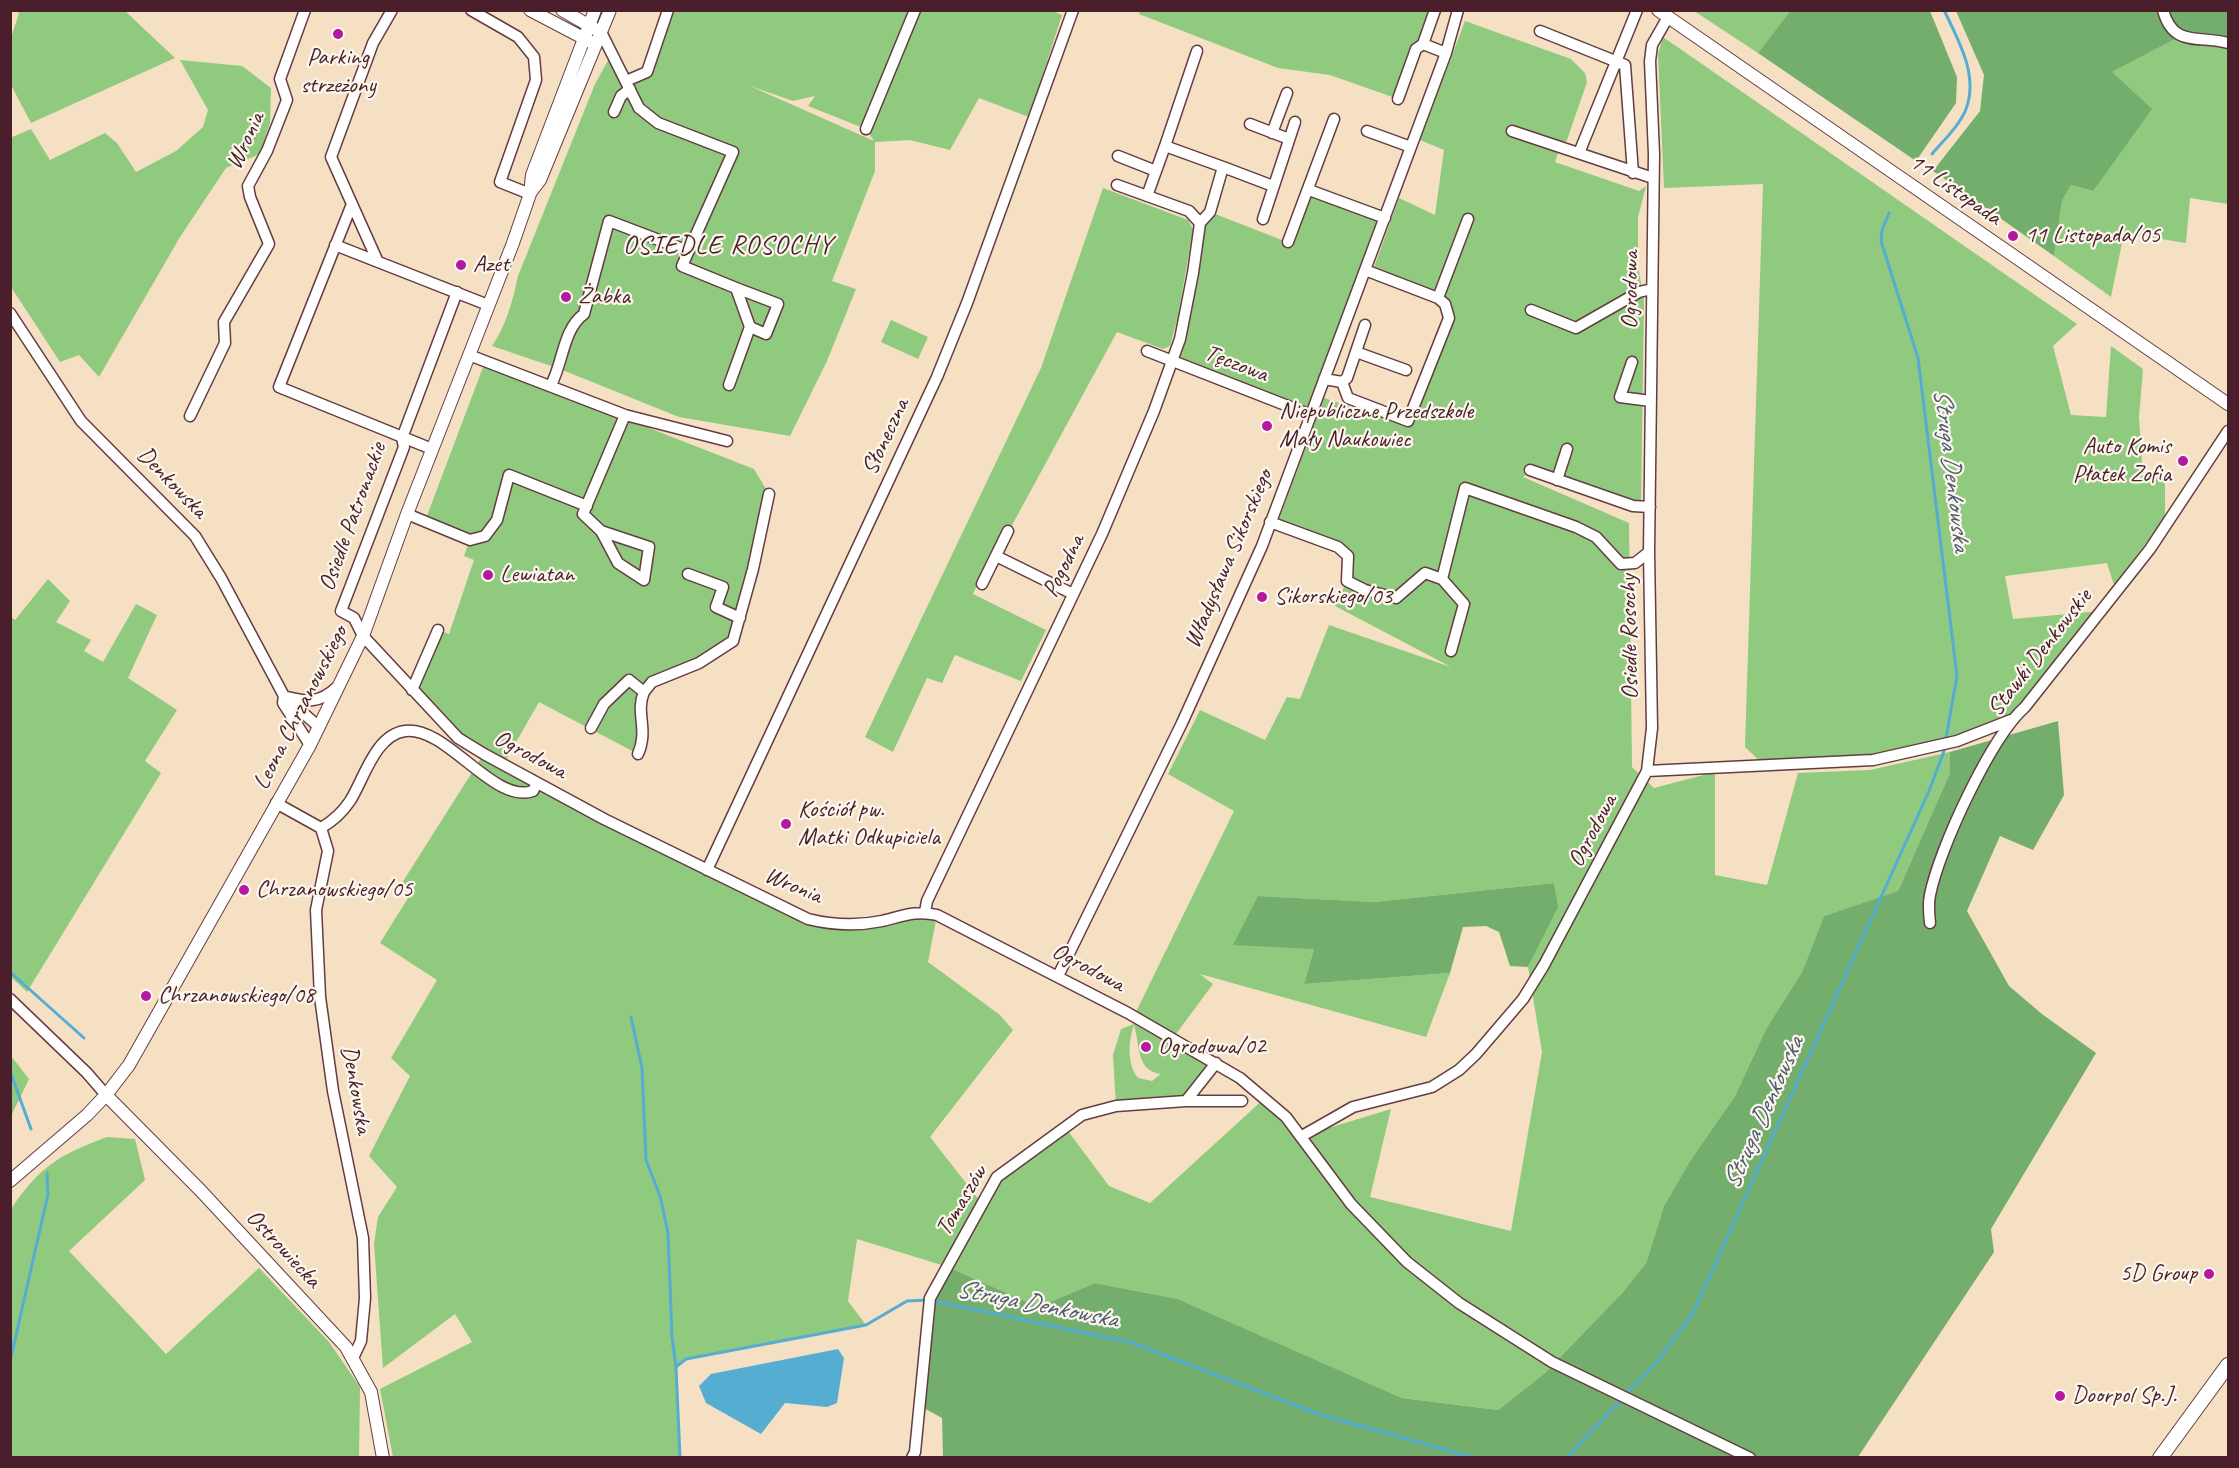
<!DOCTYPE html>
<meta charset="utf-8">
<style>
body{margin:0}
#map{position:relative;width:2239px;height:1468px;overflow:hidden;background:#f5e0c4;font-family:Caveat,sans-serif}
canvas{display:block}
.frame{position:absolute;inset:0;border:12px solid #4a1f2b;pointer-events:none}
</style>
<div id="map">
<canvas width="2239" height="1468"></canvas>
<div class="frame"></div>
</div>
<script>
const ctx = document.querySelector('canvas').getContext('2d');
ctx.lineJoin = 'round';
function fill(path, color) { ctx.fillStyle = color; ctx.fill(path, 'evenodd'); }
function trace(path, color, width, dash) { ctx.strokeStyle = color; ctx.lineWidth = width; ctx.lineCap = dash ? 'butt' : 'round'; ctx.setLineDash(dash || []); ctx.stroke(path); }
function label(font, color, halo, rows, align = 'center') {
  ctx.font = font + ' Caveat,sans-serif'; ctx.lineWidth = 4.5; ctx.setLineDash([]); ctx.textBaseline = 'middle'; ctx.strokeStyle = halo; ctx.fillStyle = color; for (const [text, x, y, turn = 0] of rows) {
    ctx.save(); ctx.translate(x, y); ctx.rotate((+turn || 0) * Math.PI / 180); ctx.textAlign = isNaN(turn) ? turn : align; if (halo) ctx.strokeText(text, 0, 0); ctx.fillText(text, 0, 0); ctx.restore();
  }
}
const green = new Path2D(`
 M 1050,10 L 1062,15 L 1029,117 L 979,98 L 950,150 L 910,140 L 875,142 L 875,171 L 832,281 L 856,289 L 827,361 L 790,436 L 679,417 L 560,369 L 492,346 C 506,326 513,300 518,276 L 595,84 L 611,55 L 626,81 L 641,75 L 668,11 ZM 750,86 L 793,101 L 815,96 L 808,106 L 866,129 L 874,141 Z
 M 1140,10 L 1435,11 L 1398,99 L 1330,75 L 1278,68 L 1139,14 Z
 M 15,11 L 125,11 L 175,58 L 31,123 L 11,85 L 11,38 L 19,13 Z
 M 1694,11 L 1790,11 L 1758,53 Z
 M 1465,21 L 1571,59 L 1585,73 L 1587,82 L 1567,140 L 1560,147 L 1555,162 L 1639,191 L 1646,186 L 1638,217 L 1638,266 L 1644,300 L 1641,506 L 1530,471 L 1523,477 L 1629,523 L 1632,767 L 1654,788 L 1715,772 L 1715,875 L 1767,885 L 1798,773 L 1870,770 L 1950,752 L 1950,773 L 1898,891 L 1824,916 L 1802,972 L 1766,1029 L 1735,1096 L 1690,1161 L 1664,1206 L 1646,1263 L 1623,1292 L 1545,1373 L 1498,1410 L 1402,1398 L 1178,1299 L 1095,1283 L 1038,1307 L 948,1267 L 857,1239 L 848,1301 L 866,1325 L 686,1359 L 676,1367 L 680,1457 L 393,1457 L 380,1389 L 472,1342 L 455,1314 L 383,1368 L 374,1244 L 378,1217 L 397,1187 L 369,1156 L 410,1076 L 391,1058 L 437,980 L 380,943 L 413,890 L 402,883 L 483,755 L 412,690 L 438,630 L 449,634 L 474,560 L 464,556 L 470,540 L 425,521 L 485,362 L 651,422 L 649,428 L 754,469 L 769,494 L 736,634 L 644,692 L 638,754 L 539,702 L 503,765 L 816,921 L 937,915 L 928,962 L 1000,1015 L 1013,1030 L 930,1137 L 980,1201 L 997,1177 L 1065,1127 L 1109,1186 L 1150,1203 L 1266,1097 L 1302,1136 L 1391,1109 L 1370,1197 L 1511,1231 L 1542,1052 L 1528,967 L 1557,907 L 1554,883 L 1374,902 L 1258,896 L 1314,949 L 1304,984 L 1450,973 L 1426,1037 L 1200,974 L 1213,984 L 1173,1038 L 1216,1063 L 1186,1101 L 1116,1106 L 1113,1055 L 1121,1029 L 1134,1024 L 1173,1046 L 1172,1038 L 1134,1016 L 1234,811 L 1168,774 L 1200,710 L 1265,740 L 1287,697 L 1300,699 L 1329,625 L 1451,667 L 1335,606 L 1347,581 L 1348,556 L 1277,525 L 1324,398 L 1411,427 L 1398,419 L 1408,421 L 1449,317 L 1445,304 L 1372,273 L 1399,198 L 1435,215 L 1444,150 L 1420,140 ZM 1134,1025 C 1140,1045 1136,1071 1161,1074 L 1152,1081 L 1138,1078 C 1127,1064 1128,1042 1134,1025 Z
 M 2181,36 L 2228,43 L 2228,204 L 2190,198 L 2186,243 L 2124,233 L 2111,297 L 2054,256 L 2062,201 L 2071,185 L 2093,191 L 2112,72 Z
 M 1663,37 L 2077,324 L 2053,346 L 2071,415 L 2106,417 L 2111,346 L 2143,369 L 2139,417 L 2143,478 L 2165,477 L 2165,518 L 2114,585 L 2107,563 L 2005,576 L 2013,619 L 2100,611 L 2011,720 L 1873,760 L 1764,765 L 1745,747 L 1763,184 L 1664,188 L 1658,54 Z
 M 180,60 L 242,66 L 271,88 L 270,123 L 260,154 L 226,168 L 180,237 L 99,377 L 79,355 L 60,362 L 11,287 L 10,138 L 31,129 L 50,160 L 105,133 L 117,143 L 136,172 L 176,151 L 203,127 L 208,110 Z
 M 1103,188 L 1188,220 L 1193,229 L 1178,316 L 1170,346 L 1163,349 L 1117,332 L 1011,527 L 1004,525 L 973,594 L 1046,630 L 1021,681 L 955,655 L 942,683 L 927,678 L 893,752 L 865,737 L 1041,368 Z
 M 1309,190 L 1385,218 L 1311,415 L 1173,362 L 1200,234 L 1210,212 L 1287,242 Z
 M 891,320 L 928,337 L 918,359 L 881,342 Z
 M 48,579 L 70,601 L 56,622 L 91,640 L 84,651 L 103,662 L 136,604 L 157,615 L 128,678 L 177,710 L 145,761 L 161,773 L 27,992 L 10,976 L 11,617 L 15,620 Z
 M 11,1056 L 29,1079 L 11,1116 Z
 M 107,1137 L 135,1139 L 145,1180 L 69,1251 L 166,1354 L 259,1268 L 329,1342 L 360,1387 L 359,1457 L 11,1457 L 11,1209 C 40,1166 59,1155 107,1137 Z`);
const forest = new Path2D(`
 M 1790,11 L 1930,11 L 1957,77 L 1956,103 L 1916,161 L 1758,53 Z
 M 1956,11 L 2228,11 L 2228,43 L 2181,36 L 2112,72 L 2152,109 L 2093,191 L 2071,185 L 2062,201 L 2054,256 L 1933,171 L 1980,111 L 1984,75 Z
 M 2058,721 L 2064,795 L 2033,850 L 2000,836 L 1967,911 L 2009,986 L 2042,1014 L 2096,1053 L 1991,1229 L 1994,1252 L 1858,1457 L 943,1457 L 942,1418 L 920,1406 L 927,1311 L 948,1267 L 1038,1307 L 1095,1283 L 1178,1299 L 1402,1398 L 1498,1410 L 1545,1373 L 1623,1292 L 1646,1263 L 1664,1206 L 1690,1161 L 1735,1096 L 1766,1029 L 1802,972 L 1824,916 L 1898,891 L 1950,773 L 1950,752 Z
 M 1554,883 L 1558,907 L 1528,967 L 1510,966 L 1499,932 L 1486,926 L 1463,927 L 1450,973 L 1304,984 L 1314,949 L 1233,945 L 1258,896 L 1374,902 Z`);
const water = new Path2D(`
 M 838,1349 L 844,1358 L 837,1403 L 827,1407 L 785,1403 L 761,1434 L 706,1403 L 699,1386 L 711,1374 Z`);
const stream = new Path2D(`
 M 1932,154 C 1943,141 1960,125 1966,109 C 1979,75 1958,40 1944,10
 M 1889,213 L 1882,230 L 1881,241 L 1918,358 L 1957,676 L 1946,738
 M 10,972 L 84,1038
 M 631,1017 L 642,1068 L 646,1160 L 660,1196 L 668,1233 L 672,1337 L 676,1367
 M 10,1071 L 31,1129
 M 934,1301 L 1133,1343 L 1318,1414 L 1475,1458
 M 10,1362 L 48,1194 L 47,1173
 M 1626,1394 L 1658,1361 L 1693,1313 L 1929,791 L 1944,751
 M 680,1458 L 676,1367 L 686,1359 L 866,1325 L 907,1301 L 927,1300
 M 1566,1458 L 1622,1399`);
const minor = new Path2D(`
 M 392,10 L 373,43 L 331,157 L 352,204 L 279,387 L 432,449
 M 471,10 L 518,37 L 534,57 L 536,80 L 500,182 L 530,194
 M 1435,10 L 1423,44 L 1446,53
 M 2163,10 C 2173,48 2199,35 2228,43
 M 1540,31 L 1625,65 L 1633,173
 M 601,32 L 639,108 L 658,123 L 733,152 L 682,266 L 736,288 L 750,327 L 729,385
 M 626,81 L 647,72 L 668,10
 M 1398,99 L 1416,49 L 1423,44
 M 614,112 L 621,96 L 630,89
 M 1250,124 L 1289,139
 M 866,129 L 915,10
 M 1367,131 L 1411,147
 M 1512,131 L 1653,178
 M 1272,133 L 1287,93
 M 1579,153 L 1637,10
 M 1118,156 L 1156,171
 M 1223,167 L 1273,186
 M 1117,185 L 1189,211 L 1200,223
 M 1309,190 L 1385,218
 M 1147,196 L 1165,146
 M 352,204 L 378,262
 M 1263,219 L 1295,122
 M 1288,242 L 1334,119
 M 335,245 L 488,305
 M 736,288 L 778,304 L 766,334 L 750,327
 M 457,292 L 402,438 L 404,447 L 341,611 L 354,618 L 363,636 L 458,738 L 484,754 L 604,819 L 808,919 C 832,925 858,926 882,921 C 903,916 916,910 937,915 L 1128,1013 L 1240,1078 L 1286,1117 L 1351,1204 L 1407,1262 L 1459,1303 L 1552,1362 L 1750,1458
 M 1438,298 L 1468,219
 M 1531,310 L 1576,328 L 1639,292 L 1652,289
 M 10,313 L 81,421 L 195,536 L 221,578 L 284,696 L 319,727
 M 1147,351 L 1311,415
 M 1356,352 L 1406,370
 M 469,355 L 625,415 L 727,441
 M 1632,362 L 1620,397 L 1651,401
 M 1324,379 L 1342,382 L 1347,378 L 1365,325
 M 1342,382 L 1348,398 L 1408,421 L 1449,318 L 1445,304 L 1438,298 L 1365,270
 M 551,385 C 563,363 563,329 584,314 L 609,221 L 688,251
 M 190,416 L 225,343 L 224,322 L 269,244 L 250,197 L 248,186 L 267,151 L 287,100 L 280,79 L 305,10
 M 1530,470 L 1633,506 L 1650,507
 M 1557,480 L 1567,449
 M 407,514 L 470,540 L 485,536 L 497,520 L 509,475 L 587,506
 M 1270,522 L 1338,547 L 1348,556 L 1347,581 L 1365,590 L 1396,598 L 1425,573 L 1442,579 L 1464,604 L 1451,651
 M 601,531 L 649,547 L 644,580 L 618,563 L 601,531 L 583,514 L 625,415
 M 996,556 L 1073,594
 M 688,574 L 723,587 L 716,607 L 740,618
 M 1442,579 L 1465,488 L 1576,527 L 1596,537 L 1621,564 L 1635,563 L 1649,552
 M 982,584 L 1008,531
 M 412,690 L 438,630
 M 284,696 L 283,703 L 310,745
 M 287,697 C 307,702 320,703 336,688
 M 591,728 L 604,704 L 629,680 L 644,692 L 652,682 L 699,663 L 733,641 L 753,569 L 769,494
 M 638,754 C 649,729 635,713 644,692
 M 1647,771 L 1873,760 L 1957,741 L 2011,720
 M 276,803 L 321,828 L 328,851 L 316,910 L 320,997 L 333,1091 L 363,1238 L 365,1298 L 361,1341 L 353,1358
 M 321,828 C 333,821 342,813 350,801 C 364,779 375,735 405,731 C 446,725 494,805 533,791 L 537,783
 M 707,870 L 937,377 L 967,303 L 1073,10
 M 925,912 L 927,901 L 1102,534 L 1154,411 L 1180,339 L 1193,273 L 1200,223 L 1210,212 L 1223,167 L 1165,146 L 1197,51
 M 1930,923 C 1929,914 1928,904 1930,895 C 1939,849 1991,737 2025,707 L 2150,549 L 2228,431
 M 1058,976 L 1182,723 L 1262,546 L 1446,53 L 1458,10
 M 10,999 L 87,1073 L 106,1095
 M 1186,1101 L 1242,1101
 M 1302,1136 L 1353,1107 L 1432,1087 L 1459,1070 L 1476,1054 L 1523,999 L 1544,965 L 1647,771 L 1652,728 L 1649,552 L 1654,154 L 1650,61 L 1652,45 L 1668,17
 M 912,1458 L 915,1452 L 930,1298 L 997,1177 L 1082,1115 L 1116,1106 L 1186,1101 L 1216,1063`);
const tertiary = new Path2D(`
 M 530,10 L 591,42
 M 562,10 L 595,29
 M 1658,10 L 2228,404
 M 530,193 L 540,180 L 610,10
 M 106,1095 L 201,1191 L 346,1347 L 371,1392 L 383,1458
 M 10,1181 L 87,1115 L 106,1095 L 129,1065 L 310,745 L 363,636 L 407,514 L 513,243 L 530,194 L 532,175 L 595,10`);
const secondary = new Path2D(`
 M 2160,1458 L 2228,1365`);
const markers = [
 [338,34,6,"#b5179e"],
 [2013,236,6,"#b5179e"],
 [461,265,6,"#b5179e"],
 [566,297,6,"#b5179e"],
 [1267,426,6,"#b5179e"],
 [2183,461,6,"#b5179e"],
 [488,575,6,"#b5179e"],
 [1262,597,6,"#b5179e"],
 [786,824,6,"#b5179e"],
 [244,890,6,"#b5179e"],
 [146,996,6,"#b5179e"],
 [1146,1047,6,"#b5179e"],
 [2209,1274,6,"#b5179e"],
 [2060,1396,6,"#b5179e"]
];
const poiNames = [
 ["Parking",338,58,"center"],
 ["strzeżony",338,86,"center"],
 ["11 Listopada/05",2025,236],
 ["Azet",473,265],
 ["Żabka",578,297],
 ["Niepubliczne Przedszkole",1279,412],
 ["Mały Naukowiec",1279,440],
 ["Auto Komis",2171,447,"right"],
 ["Płatek Zofia",2171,475,"right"],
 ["Lewiatan",500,575],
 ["Sikorskiego/03",1274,597],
 ["Kościół pw.",798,810],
 ["Matki Odkupiciela",798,838],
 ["Chrzanowskiego/05",256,890],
 ["Chrzanowskiego/08",158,996],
 ["Ogrodowa/02",1158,1047],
 ["5D Group",2197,1274,"right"],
 ["Doorpol Sp.J.",2072,1396]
];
const streetNames = [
 ["Wronia",246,141,-65],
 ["11 Listopada",1955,190,35],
 ["Ogrodowa",1631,290,-89],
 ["Tęczowa",1236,364,21],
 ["Słoneczna",886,437,-65],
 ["Denkowska",172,483,46],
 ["Osiedle Patronackie",353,517,-70],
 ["Władysława Sikorskiego",1229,559,-67],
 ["Pogodna",1064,566,-64],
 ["Osiedle Rosochy",1630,637,-91],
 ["Stawki Denkowskie",2040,653,-52],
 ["Leona Chrzanowskiego",301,708,-63],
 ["Ogrodowa",530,755,28],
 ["Ogrodowa",1593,831,-62],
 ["Wronia",793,886,23],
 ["Ogrodowa",1088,968,28],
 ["Denkowska",356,1090,80],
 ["Tomaszów",962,1201,-59],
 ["Ostrowiecka",283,1249,47]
];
const neighbourhoodNames = [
 ["OSIEDLE ROSOCHY",728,246]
];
const waterNames = [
 ["Struga Denkowska",1951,470,83],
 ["Struga Denkowska",1764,1113,-66],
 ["Struga Denkowska",1037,1305,11]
];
fill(green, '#8fca7e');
fill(forest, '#73ae6d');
fill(water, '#55add2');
trace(stream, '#55add2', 3);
trace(minor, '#643c42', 13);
trace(tertiary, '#643c42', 14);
trace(secondary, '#643c42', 16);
trace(minor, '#fff', 10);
trace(tertiary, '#fff', 12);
trace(secondary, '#fff', 14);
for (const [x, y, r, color] of markers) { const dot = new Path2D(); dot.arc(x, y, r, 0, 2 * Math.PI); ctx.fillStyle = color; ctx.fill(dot); trace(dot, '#fbf7ec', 2); }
label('24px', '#4a1f2b', '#fbf7ec', poiNames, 'left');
label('24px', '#4a1f2b', '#fbf7ec', streetNames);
ctx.letterSpacing = '1.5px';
label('26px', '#4a1f2b', '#fbf7ec', neighbourhoodNames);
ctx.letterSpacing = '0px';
label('italic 26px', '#4e586e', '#fbf7ec', waterNames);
</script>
